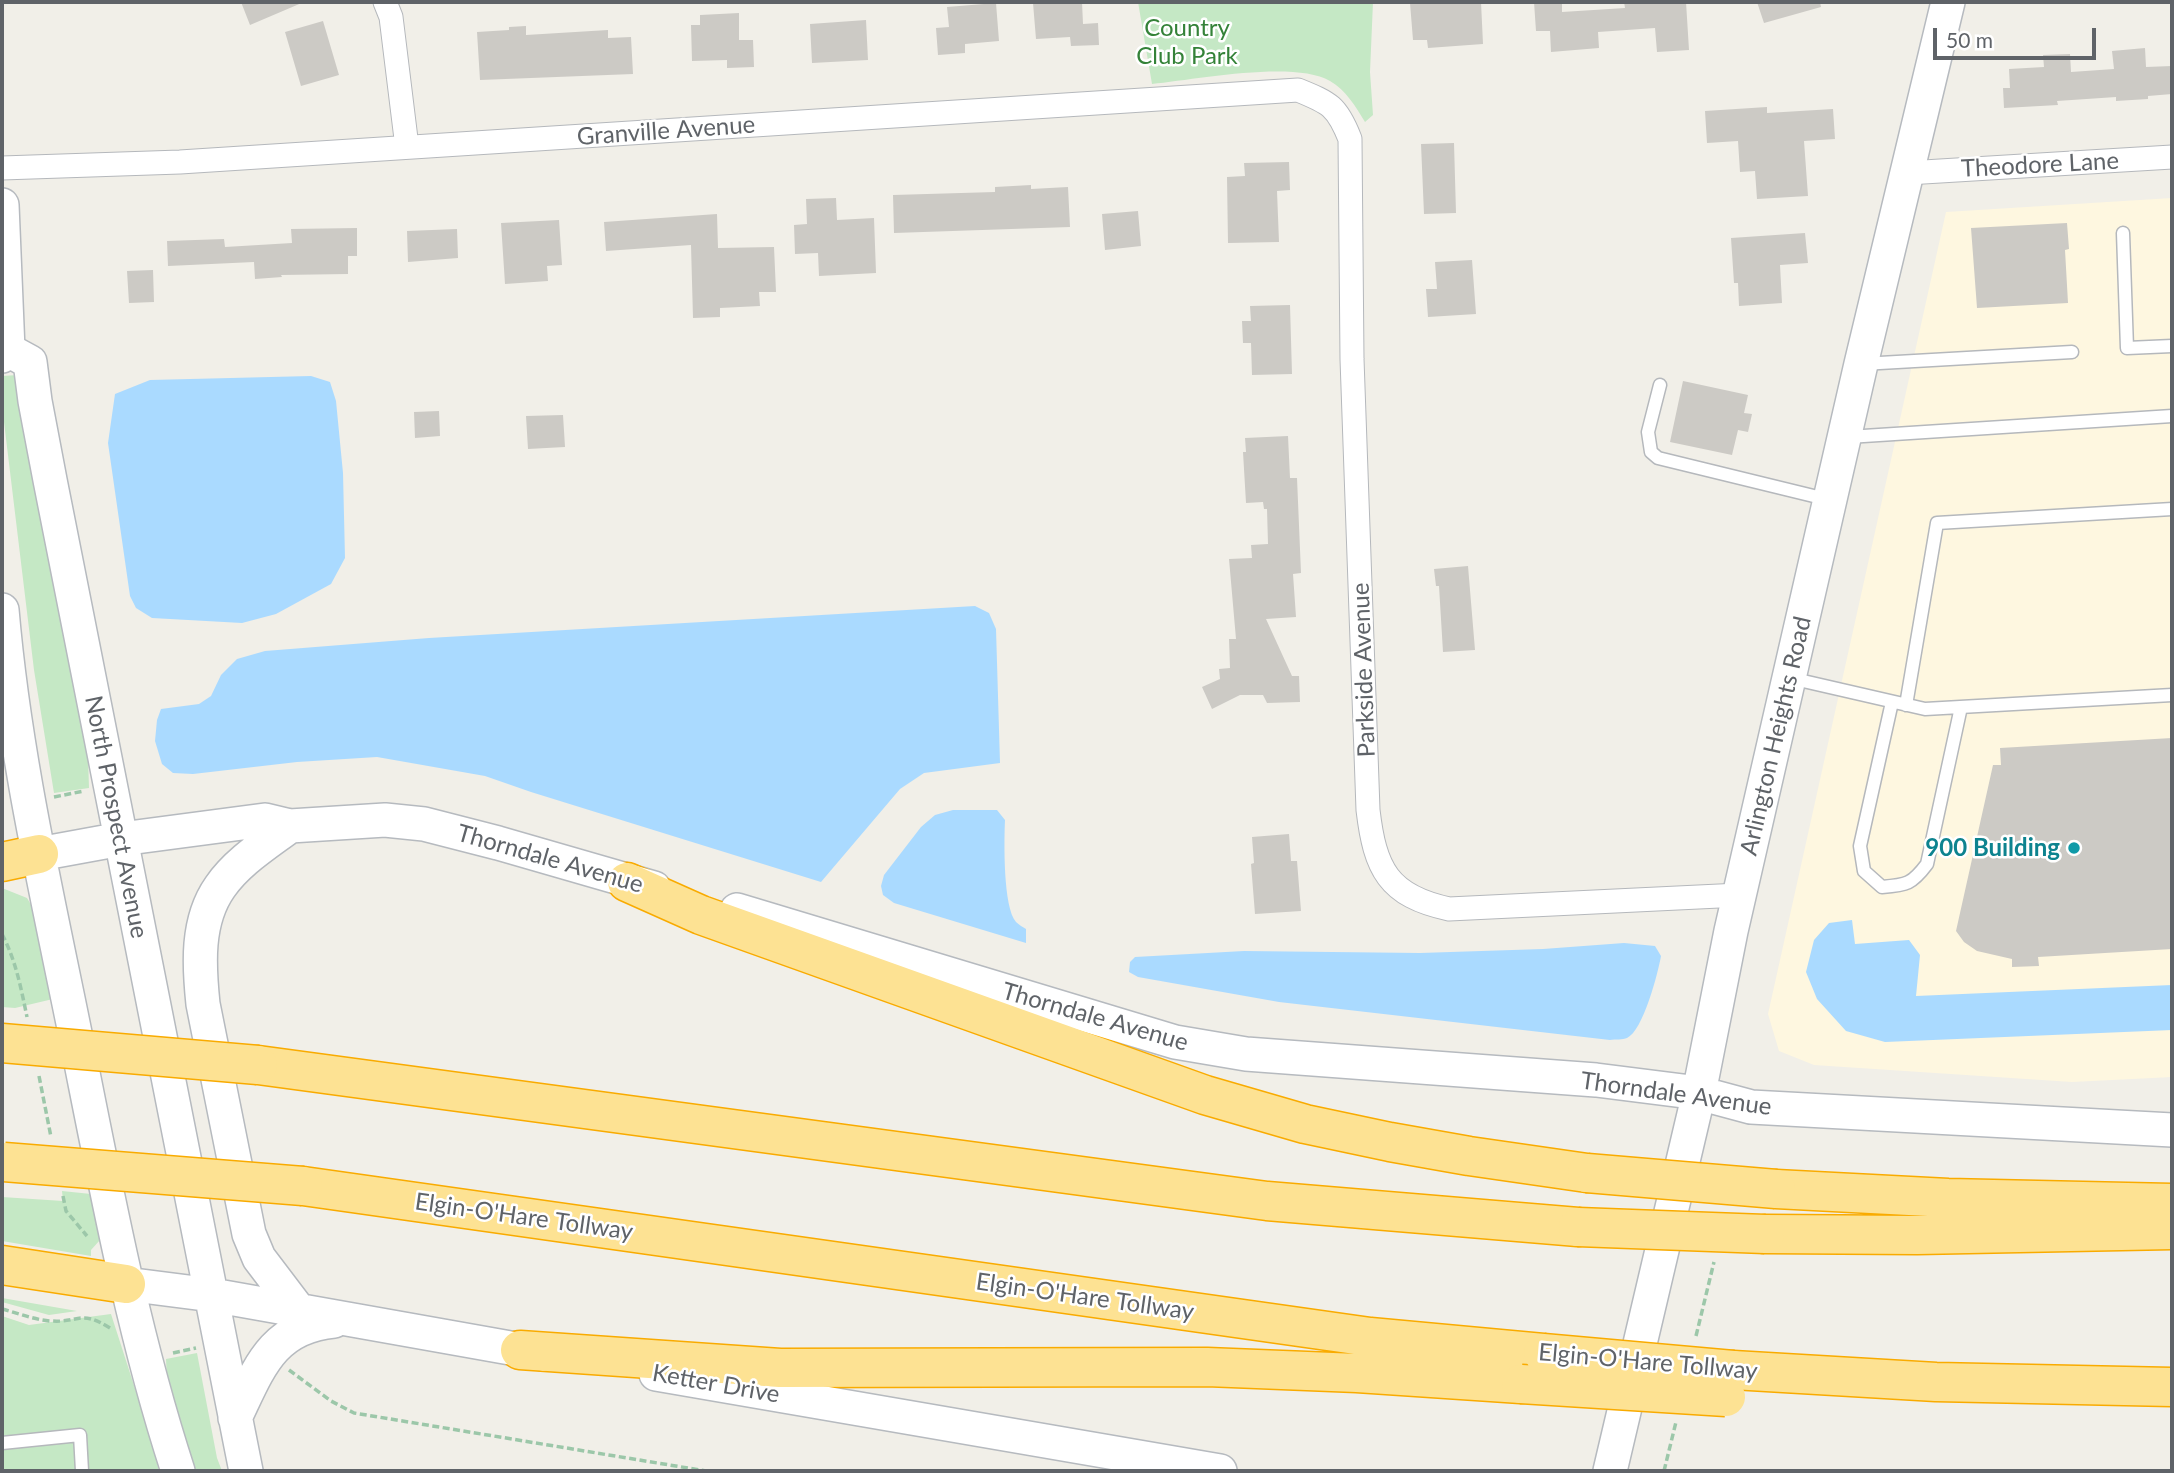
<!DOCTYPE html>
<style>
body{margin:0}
#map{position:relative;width:2174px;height:1473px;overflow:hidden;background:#f1efe8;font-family:Lato,sans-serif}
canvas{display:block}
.frame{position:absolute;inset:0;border:4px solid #5f6368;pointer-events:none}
.scale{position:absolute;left:1933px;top:28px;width:163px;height:32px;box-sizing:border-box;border:4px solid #5f6368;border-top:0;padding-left:9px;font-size:21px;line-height:24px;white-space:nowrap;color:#5f6368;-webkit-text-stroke:5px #fff;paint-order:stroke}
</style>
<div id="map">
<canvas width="2174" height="1473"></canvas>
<div class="frame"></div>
<div class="scale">50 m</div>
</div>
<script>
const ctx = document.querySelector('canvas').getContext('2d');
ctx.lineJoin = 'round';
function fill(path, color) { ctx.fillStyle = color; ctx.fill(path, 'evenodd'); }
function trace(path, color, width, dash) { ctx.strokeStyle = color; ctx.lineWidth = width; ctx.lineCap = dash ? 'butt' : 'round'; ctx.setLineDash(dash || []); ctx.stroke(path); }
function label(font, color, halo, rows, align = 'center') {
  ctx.font = font + ' Lato,sans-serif'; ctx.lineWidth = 5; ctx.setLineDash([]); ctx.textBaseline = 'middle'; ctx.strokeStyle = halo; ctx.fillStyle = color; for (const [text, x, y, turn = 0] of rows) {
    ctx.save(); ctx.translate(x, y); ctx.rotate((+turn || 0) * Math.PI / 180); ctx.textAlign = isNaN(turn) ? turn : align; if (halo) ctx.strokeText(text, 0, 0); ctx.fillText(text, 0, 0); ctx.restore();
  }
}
const commercial = new Path2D(`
 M 2172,198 L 2172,1077 L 2072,1082 L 1814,1065 L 1779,1051 L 1768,1014 L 1946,212 Z`);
const green = new Path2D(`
 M 1138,2 L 1373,2 L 1370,72 L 1373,115 L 1365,122 C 1355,106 1346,90 1330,81 C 1294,60 1194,80 1152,84 Z
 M 18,375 L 88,757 L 89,788 L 54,793 L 34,670 L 4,422 L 2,376 Z
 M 2,888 L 27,898 L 33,908 L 53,999 L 15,1008 L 2,1007 Z
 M 62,1191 L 91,1194 L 100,1240 L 91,1250 L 91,1256 L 2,1241 L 2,1197 L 63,1201 Z
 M 2,1298 L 77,1311 L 49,1315 L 2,1302 Z
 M 111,1314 L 149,1432 L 159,1471 L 2,1471 L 2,1316 L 29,1325 Z
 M 197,1353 L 217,1458 L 222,1471 L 193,1471 L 167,1382 L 166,1359 Z`);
const water = new Path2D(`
 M 311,376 L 330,382 L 336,401 L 343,473 L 345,558 L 331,584 L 276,614 L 242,623 L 152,618 L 136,608 L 130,596 L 108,443 L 115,394 L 150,380 Z
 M 975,606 L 989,613 L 996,629 L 1000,763 L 924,773 L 900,789 L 821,882 L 531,792 L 485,776 L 377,757 L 297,762 L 193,774 L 173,773 L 162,764 L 155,741 L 157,720 L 161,709 L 199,704 L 211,696 L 221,675 L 237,659 L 265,651 L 429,638 Z
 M 953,810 L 997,810 L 1005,820 C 1004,841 1003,907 1016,922 C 1019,925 1023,927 1026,929 L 1026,943 L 894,903 L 883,895 L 881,886 L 884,875 L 921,827 L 935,815 Z
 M 1852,920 L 1855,944 L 1909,940 L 1920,955 L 1916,996 L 2172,985 L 2172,1030 L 1885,1042 L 1846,1031 L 1817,999 L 1806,972 L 1814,940 L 1829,923 Z
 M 1624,943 L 1655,946 L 1661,956 C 1658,973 1643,1031 1627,1038 C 1623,1040 1615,1039 1610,1040 L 1279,1002 L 1138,977 L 1129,972 L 1130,962 L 1135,957 L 1244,951 L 1420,953 L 1543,949 Z`);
const building = new Path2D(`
 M 241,2 L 304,2 L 250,25 Z
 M 1043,2 L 1082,2 L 1083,24 L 1098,23 L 1099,45 L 1071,46 L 1070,37 L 1036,39 L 1033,3 Z
 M 1481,2 L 1483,44 L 1428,48 L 1427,40 L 1413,40 L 1410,3 Z
 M 1534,2 L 1562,2 L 1562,12 L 1625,8 L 1624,2 L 1686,2 L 1689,50 L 1657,52 L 1655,28 L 1598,32 L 1599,48 L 1551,52 L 1550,31 L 1536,31 Z
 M 1757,2 L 1820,2 L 1821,7 L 1764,23 Z
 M 996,3 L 999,41 L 965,44 L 965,53 L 938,55 L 936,28 L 949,27 L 947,7 Z
 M 739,13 L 739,40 L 753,40 L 754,67 L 727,68 L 727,60 L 692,61 L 691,25 L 700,25 L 700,15 Z
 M 866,20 L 868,60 L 812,63 L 810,24 Z
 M 323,21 L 339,75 L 301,86 L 285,32 Z
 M 526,26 L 526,35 L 608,30 L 608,38 L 631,37 L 633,74 L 480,80 L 477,32 L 509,30 L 509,27 Z
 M 2145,48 L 2146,67 L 2172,66 L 2172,94 L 2148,96 L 2148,99 L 2116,101 L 2116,97 L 2057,101 L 2058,105 L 2004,108 L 2003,88 L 2010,88 L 2009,69 L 2044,67 L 2043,55 L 2070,54 L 2071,72 L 2114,69 L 2112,51 Z
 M 1767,107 L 1767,113 L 1833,109 L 1835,139 L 1804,141 L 1808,196 L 1757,199 L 1755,171 L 1740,172 L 1738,141 L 1707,143 L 1705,111 Z
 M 1454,143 L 1456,213 L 1424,214 L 1421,144 Z
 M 1289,162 L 1290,190 L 1277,191 L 1279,242 L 1228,243 L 1227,177 L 1245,176 L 1244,163 Z
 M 1031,185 L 1031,189 L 1068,187 L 1070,227 L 894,233 L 893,195 L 995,192 L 995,187 Z
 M 836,198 L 837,220 L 874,218 L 876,273 L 819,276 L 818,253 L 795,254 L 794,225 L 807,224 L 806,199 Z
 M 1138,211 L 1141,246 L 1105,250 L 1102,214 Z
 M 717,214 L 718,248 L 774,247 L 776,292 L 759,292 L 760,306 L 720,308 L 720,317 L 693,318 L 691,245 L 606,251 L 604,222 Z
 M 559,220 L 562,265 L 547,266 L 548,281 L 505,284 L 501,223 Z
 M 2067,223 L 2069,249 L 2065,250 L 2068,303 L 1977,308 L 1971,228 Z
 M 357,228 L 357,256 L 348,256 L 348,274 L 281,275 L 282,277 L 255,279 L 254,262 L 168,266 L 167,241 L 224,239 L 225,247 L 292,243 L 291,229 Z
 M 457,229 L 458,258 L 408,262 L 407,231 Z
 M 1805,233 L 1808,263 L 1780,265 L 1782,303 L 1739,306 L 1738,283 L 1734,283 L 1731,238 Z
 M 1472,260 L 1476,314 L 1428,317 L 1426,289 L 1437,289 L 1435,262 Z
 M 153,270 L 154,302 L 129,303 L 127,271 Z
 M 1290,305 L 1292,374 L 1252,375 L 1251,343 L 1243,343 L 1242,321 L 1251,321 L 1250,306 Z
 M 1683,381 L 1748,395 L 1744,413 L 1752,414 L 1748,432 L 1738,430 L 1732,455 L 1670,442 Z
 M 439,411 L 440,436 L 415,438 L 414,412 Z
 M 563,415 L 565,447 L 528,449 L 526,416 Z
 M 1288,436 L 1290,478 L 1297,478 L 1301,573 L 1293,574 L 1296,617 L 1266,619 L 1292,676 L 1299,676 L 1300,702 L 1267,703 L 1263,695 L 1240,695 L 1212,709 L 1202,687 L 1220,679 L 1219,669 L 1230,668 L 1229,639 L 1236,639 L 1229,559 L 1252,558 L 1251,545 L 1268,544 L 1267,509 L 1264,509 L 1263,502 L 1246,503 L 1243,452 L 1246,452 L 1245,438 Z
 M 1468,566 L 1475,650 L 1443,652 L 1439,586 L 1436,586 L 1434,569 Z
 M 2172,738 L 2172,949 L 2038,957 L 2039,966 L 2012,967 L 2012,959 L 1977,951 L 1964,942 L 1956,931 L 1993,765 L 2001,765 L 2000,748 Z
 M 1289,834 L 1291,861 L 1297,861 L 1301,911 L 1255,914 L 1251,864 L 1254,863 L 1252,837 Z`);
const path = new Path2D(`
 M 54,797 L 84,791
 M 2,934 C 16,961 21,988 27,1017
 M 39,1076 L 51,1137
 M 63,1196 L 66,1211 L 87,1236
 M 2,1309 C 18,1313 34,1320 51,1321 C 80,1323 79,1309 110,1328
 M 1696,1336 L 1714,1262
 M 173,1353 L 196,1348
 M 289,1370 L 331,1401 L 354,1413 L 706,1471
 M 1664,1471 L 1676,1422`);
const lane = new Path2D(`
 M 2123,233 L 2127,348 L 2172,346
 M 1862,364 L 2072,352
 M 1660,385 L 1648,432 L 1651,452 L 1658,458 L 1830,500
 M 1848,437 L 2172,416
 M 1790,678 L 1925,709 L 2172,695
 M 1892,702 L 1860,846 L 1864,871 L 1882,887 C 1907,885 1912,884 1927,864 L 1961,707
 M 1906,705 L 1937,523 L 2172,509
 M 2,1443 L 80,1435 L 82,1471`);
const street = new Path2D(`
 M 385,2 L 391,17 L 407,147
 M 2,168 L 180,162 L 1298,90 C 1330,103 1337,106 1350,139 L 1352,359 L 1368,810 C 1375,869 1388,896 1449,909 L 1740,895
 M 1907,173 L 2172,157`);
const secondary = new Path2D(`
 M 2,205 L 8,350 L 2,356
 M 8,350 L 30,362 L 35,401 L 50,480 L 246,1471
 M 2,610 C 14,751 46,890 74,1028 C 104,1177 131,1327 178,1471
 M 290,826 C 266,844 237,862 220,887 C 196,921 199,966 203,1004 L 249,1234 L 259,1258 L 300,1312
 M 39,854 L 121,839 L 265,820 L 290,826 L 385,820 L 424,824 L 498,843 L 654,888
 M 737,910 L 1175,1042 L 1246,1054 L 1596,1080 L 1699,1093 L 1751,1107 L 2172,1130
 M 126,1284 L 212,1295 L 544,1354
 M 656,1374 L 1220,1471
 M 235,1418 C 259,1368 272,1327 334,1321
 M 1610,1471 L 1699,1093 L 1731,931 L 1861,364 L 1948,2`);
const highway = new Path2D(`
 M 2,862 L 39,854
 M 627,882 L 701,915 L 1205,1095 L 1305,1124 L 1390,1142 L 1469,1156 L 1587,1173
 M 258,1065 L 1267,1201 L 1578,1227
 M 303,1186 L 1370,1337 L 1543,1353
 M 1776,1189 L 1948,1198 L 2172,1203
 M 1765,1234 L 1917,1235 L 2172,1230
 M 2,1265 L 126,1284
 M 520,1350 L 780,1368 L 1207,1367 L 1357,1373 L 1521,1384
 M 1733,1370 L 1936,1382 L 2172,1387`);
const highwayBridge = new Path2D(`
 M 2,1043 L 258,1065
 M 4,1162 L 303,1186
 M 1587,1173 L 1776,1189
 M 1578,1227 L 1765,1234
 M 1543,1353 L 1733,1370
 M 1521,1384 L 1726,1397`);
const markers = [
 [2074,848,7,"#0f9aa8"]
];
const parkNames = [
 ["Country",1187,28],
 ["Club Park",1187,56]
];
const streetNames = [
 ["Granville Avenue",666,131,-4],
 ["Theodore Lane",2040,165,-3],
 ["Parkside Avenue",1364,670,-92],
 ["Arlington Heights Road",1776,736,-77],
 ["North Prospect Avenue",116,817,79],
 ["Thorndale Avenue",550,859,16],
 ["Thorndale Avenue",1095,1017,16],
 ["Thorndale Avenue",1676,1094,8],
 ["Elgin-O'Hare Tollway",524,1217,8],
 ["Elgin-O'Hare Tollway",1085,1297,8],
 ["Elgin-O'Hare Tollway",1648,1362,5],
 ["Ketter Drive",716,1384,10]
];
const cultureNames = [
 ["900 Building",2060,848]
];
fill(commercial, '#fef7e0');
fill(green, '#c5e8c5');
fill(water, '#aadaff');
fill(building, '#cccac5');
trace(lane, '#b5b8bc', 15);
trace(street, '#b5b8bc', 25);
trace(secondary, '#b6babf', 36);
trace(highway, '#f9ab00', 41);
trace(path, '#9cc7a9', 3.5, [7, 3.5]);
trace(lane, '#fff', 12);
trace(street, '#fff', 23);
trace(secondary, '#fff', 33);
trace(highway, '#fde293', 38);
trace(highwayBridge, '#f9ab00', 41, []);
trace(highwayBridge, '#fde293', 38);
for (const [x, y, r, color] of markers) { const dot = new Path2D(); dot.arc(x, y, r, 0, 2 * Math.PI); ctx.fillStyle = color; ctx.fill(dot); trace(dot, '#fff', 2.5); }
label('24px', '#348238', '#fff', parkNames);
label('24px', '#5f6368', '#fff', streetNames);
label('bold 24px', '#0d838f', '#fff', cultureNames, 'right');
</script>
